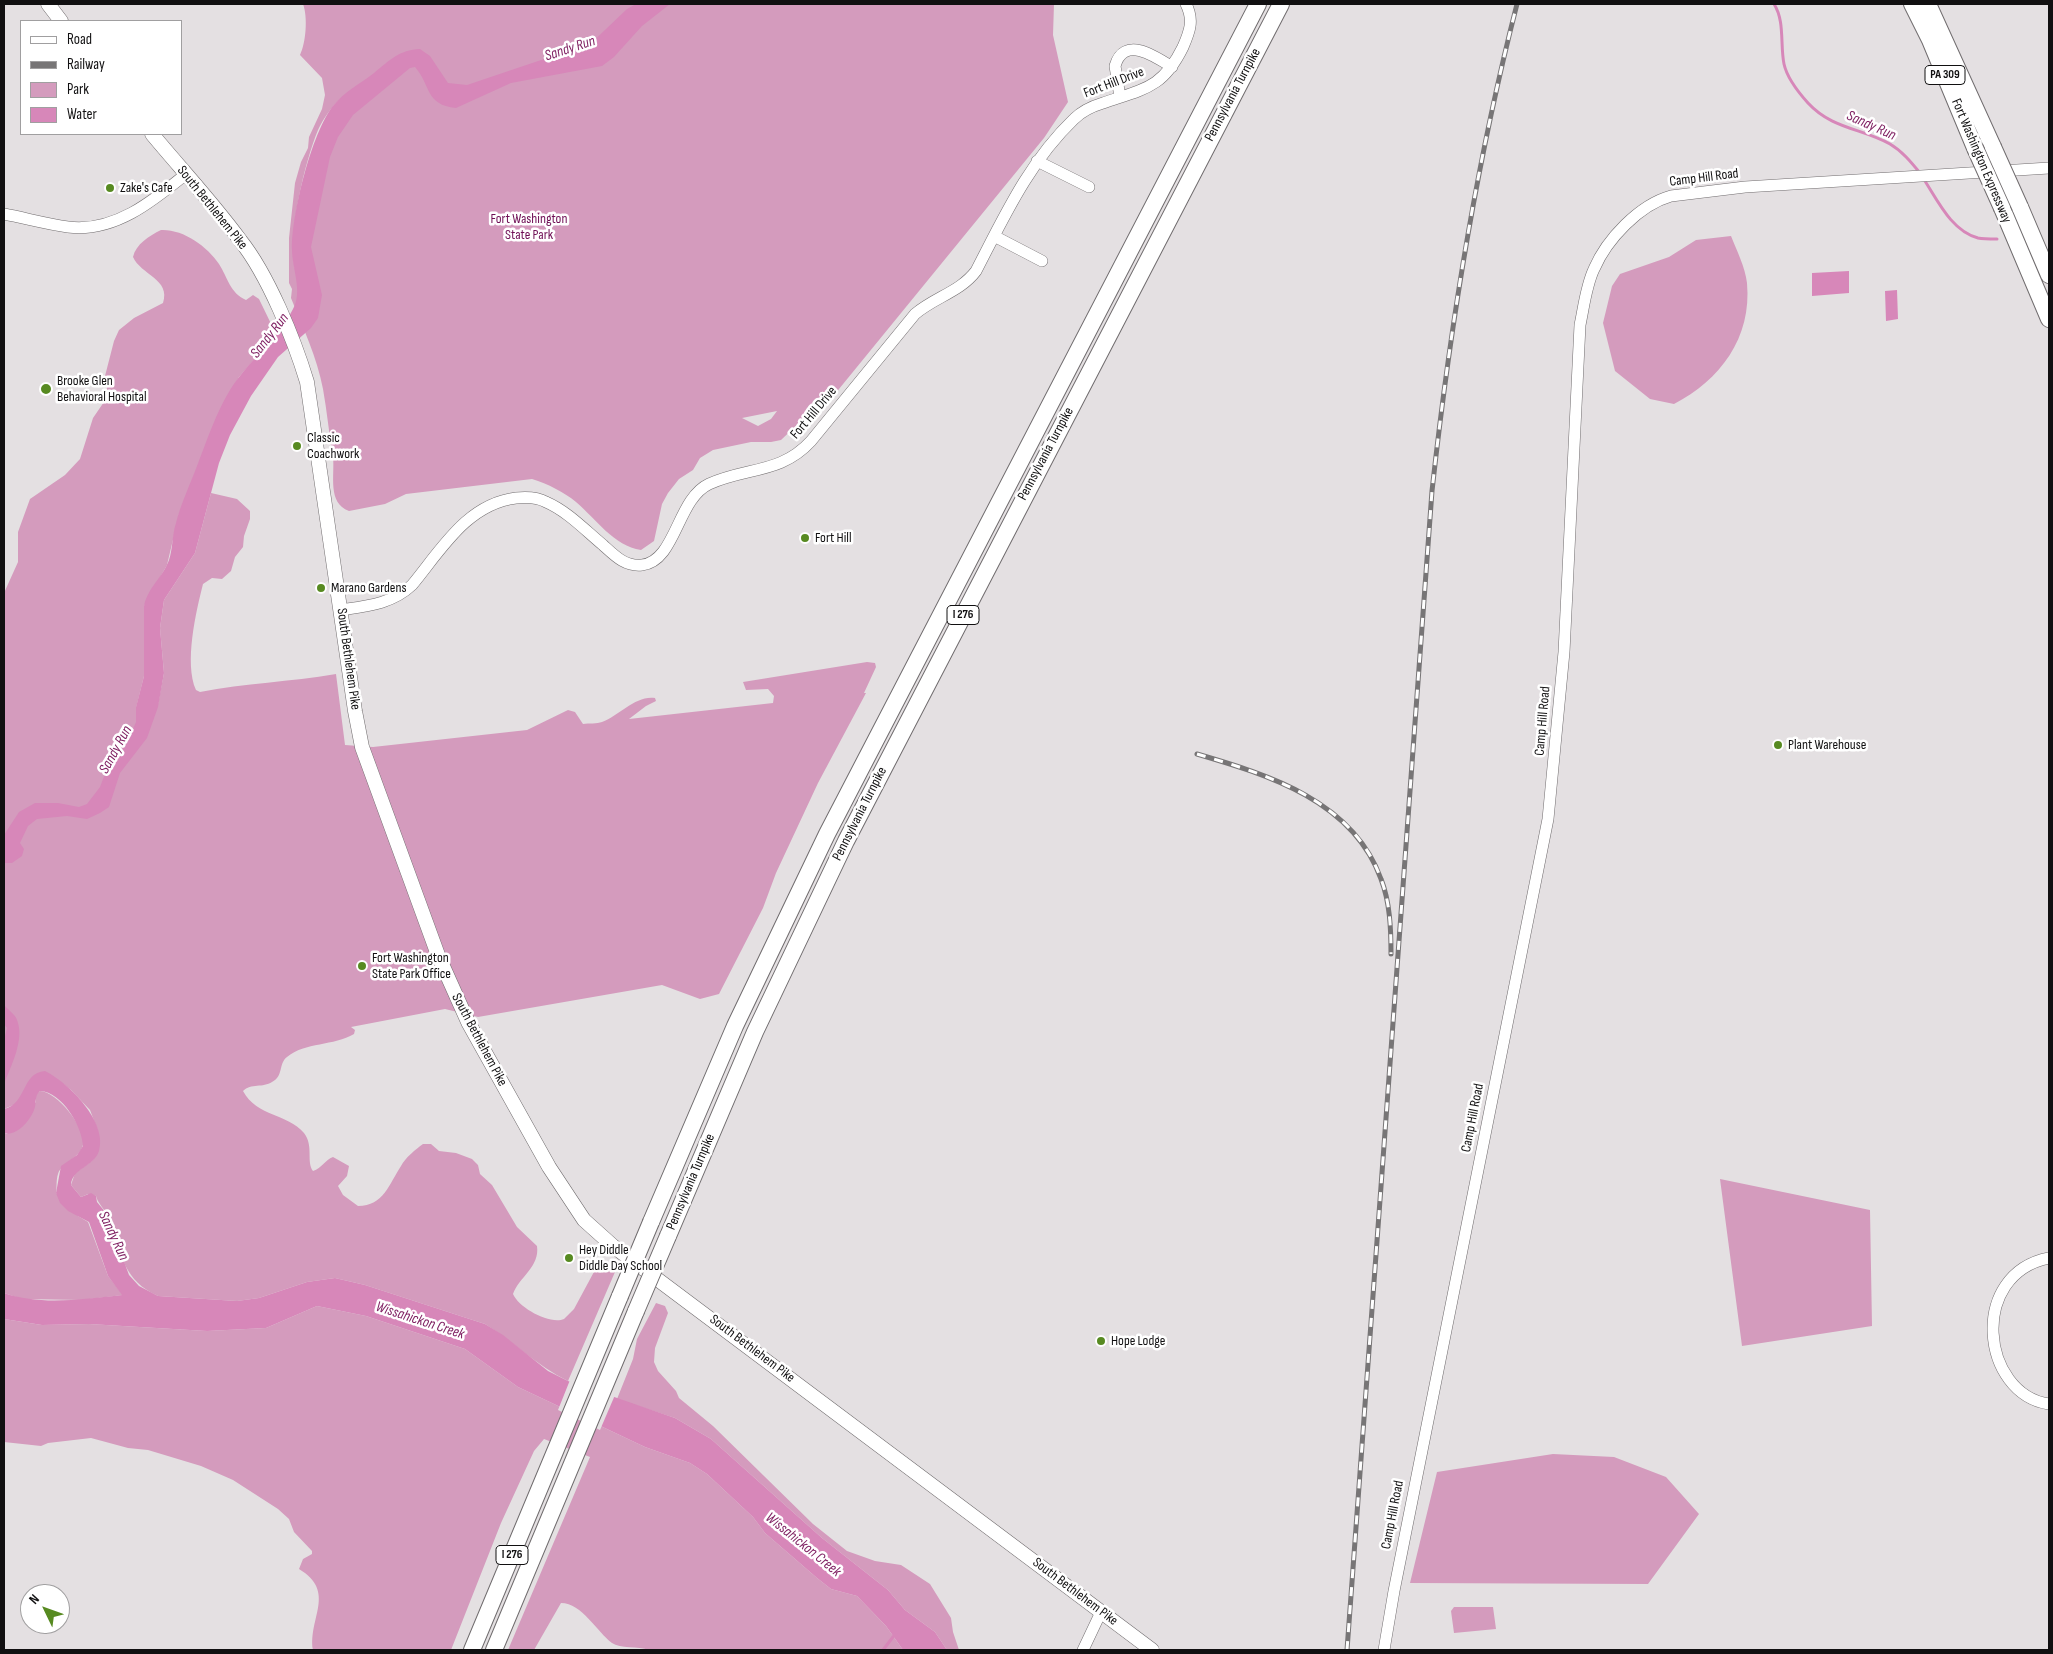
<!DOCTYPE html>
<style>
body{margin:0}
#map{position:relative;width:2053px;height:1654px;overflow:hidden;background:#e4e0e2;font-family:"Sofia Sans Condensed",sans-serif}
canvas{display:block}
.frame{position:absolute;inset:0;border:5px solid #111011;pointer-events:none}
.legend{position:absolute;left:20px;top:20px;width:162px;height:115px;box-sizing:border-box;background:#fff;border:1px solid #a09fa0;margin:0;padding:6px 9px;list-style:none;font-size:15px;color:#111011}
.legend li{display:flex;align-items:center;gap:10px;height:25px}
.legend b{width:25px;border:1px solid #a09fa0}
.north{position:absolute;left:20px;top:1584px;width:50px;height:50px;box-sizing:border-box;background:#fff;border:1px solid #a09fa0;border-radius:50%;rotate:312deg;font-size:14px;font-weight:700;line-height:20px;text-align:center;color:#111011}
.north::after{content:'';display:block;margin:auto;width:18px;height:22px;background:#578a21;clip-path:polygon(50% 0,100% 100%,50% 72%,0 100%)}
</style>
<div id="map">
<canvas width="2053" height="1654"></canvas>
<div class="frame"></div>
<ul class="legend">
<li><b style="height:6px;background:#fff"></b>Road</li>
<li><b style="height:6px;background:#777576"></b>Railway</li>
<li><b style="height:14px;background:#d49bbd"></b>Park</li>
<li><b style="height:14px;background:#d787b9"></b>Water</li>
</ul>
<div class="north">N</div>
</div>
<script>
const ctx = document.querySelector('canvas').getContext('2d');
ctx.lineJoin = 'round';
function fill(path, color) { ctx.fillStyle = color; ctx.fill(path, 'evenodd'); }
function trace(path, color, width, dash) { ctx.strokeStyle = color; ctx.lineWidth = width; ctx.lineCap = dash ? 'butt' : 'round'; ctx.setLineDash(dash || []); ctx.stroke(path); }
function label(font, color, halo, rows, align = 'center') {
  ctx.font = font + ' "Sofia Sans Condensed",sans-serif'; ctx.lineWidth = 5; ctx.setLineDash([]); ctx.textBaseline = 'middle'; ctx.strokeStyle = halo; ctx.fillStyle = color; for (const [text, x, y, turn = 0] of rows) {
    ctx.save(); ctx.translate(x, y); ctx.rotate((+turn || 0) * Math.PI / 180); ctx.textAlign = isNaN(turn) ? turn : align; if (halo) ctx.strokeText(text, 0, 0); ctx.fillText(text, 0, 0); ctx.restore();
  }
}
const green = new Path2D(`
 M 303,4 L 1054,4 L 1053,35 L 1068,102 L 1044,138 L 830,400 L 809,405 L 802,420 L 781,440 L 771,442 L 751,442 L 713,450 L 700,458 L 693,470 L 679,479 L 668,493 L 662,504 L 654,541 L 641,550 C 614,546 596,519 576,502 C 564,492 548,484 532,479 L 406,494 L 385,504 L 349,511 C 327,503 335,475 333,457 C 329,434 327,411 323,389 C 317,357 303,328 291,298 L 292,289 L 289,283 L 289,238 L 295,183 L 301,162 L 308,148 L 309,137 L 322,109 L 325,95 L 322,78 L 300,55 C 306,43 308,17 303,4 ZM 340,99 L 295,268 C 287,236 305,161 318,130 C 323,119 331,108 340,99 ZM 777,411 L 771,419 L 758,426 L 742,418 Z
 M 161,230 C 183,229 207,246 219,264 C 228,278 230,293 246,300 L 253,295 L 259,299 L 276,334 L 239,377 L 220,411 L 179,514 L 167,565 L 144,606 L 144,676 L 136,708 L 158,704 L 164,673 L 160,628 L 164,600 L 195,553 L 211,493 L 237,499 L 250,511 L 250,519 L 244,536 L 243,547 L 235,557 L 231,571 L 222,579 L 212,578 L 203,584 C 196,612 184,663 196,690 L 200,692 C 245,683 290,682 336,674 L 345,745 L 373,747 L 527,730 L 568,710 L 575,712 L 583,724 C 589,723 597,724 602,722 C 620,715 636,695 655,698 L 656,701 L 646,706 L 629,719 L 773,703 L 774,696 L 768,689 L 746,690 L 743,682 L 867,662 L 875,663 L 876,667 L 864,693 L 866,693 L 818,783 L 776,873 L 763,908 L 719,994 L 700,999 L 662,985 L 478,1017 L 445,1009 L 351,1027 L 355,1030 L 354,1034 C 334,1046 305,1042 287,1057 C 278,1064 284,1076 272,1082 C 263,1088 251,1083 243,1091 C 257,1117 287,1113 304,1133 C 314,1146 306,1162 313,1171 C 322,1168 325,1160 333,1157 L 349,1166 L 347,1176 L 338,1186 L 343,1195 L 358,1206 C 384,1206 389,1184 401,1166 C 405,1158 416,1149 423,1144 L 431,1144 L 439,1151 L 456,1153 L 472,1159 L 478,1165 L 480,1174 L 492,1185 L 517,1227 L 537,1246 C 540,1267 519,1277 513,1294 C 519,1308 550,1325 564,1319 L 574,1309 L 595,1270 L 601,1266 L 615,1266 L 615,1272 L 568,1381 C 537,1366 514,1342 485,1324 L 365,1285 L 335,1278 L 307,1282 L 259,1298 L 237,1301 L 158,1296 C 124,1281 122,1255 109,1224 C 108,1221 107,1216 106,1213 C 102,1206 98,1203 96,1196 L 88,1194 L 81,1197 L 71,1185 L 75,1173 L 93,1160 L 98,1131 L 90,1110 L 71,1090 L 58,1080 L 21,1097 L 16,1104 L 4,1109 L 4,593 L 18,562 L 18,532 L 30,499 L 65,475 L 80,459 L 93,418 L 106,399 L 107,388 L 105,376 L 114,341 L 119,330 L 134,318 L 163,303 C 171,279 141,275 133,257 C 136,244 149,236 161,230 Z
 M 1731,236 C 1737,251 1745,267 1747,283 C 1752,338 1720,380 1674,404 L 1650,399 L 1615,371 L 1603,323 L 1612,286 L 1620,274 L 1669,257 L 1696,240 Z
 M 40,1091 C 57,1092 86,1127 83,1145 C 80,1158 61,1163 58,1174 C 56,1180 57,1187 56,1193 L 78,1216 L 88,1222 L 108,1276 L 123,1295 L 81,1300 L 22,1299 L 4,1293 L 4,1133 L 7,1134 L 36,1102 L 36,1094 Z
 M 1720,1179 L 1870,1210 L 1872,1326 L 1742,1346 Z
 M 656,1303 L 665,1306 L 668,1313 L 655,1348 L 654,1362 L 658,1371 L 676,1391 L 679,1398 L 713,1426 L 813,1524 L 847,1551 L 875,1561 L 901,1565 L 930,1584 L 951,1618 L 953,1632 L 959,1650 L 947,1650 L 935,1632 L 905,1610 L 888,1590 L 822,1538 L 711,1439 L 675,1418 L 617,1399 L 633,1359 L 637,1339 Z
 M 317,1306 L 366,1316 L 465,1349 L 518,1387 L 645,1447 L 690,1463 L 707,1474 L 753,1517 L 765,1533 L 817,1578 L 831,1589 L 857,1596 L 886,1626 L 903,1650 L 649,1650 C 638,1646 620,1649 612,1643 C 597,1632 582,1603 561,1603 L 534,1650 L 508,1650 L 590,1457 L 544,1439 L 534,1451 L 501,1523 L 451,1650 L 313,1650 C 308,1618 337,1592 299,1569 L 303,1559 L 312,1554 L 312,1551 L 294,1532 L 289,1519 L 278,1509 L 233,1480 L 201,1466 L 148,1450 L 128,1448 L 91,1438 L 48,1443 L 41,1446 L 4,1442 L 4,1319 L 42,1325 L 89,1324 L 207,1331 L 266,1328 Z
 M 1553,1454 L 1614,1457 L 1666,1477 L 1699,1514 L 1648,1584 L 1410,1583 L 1437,1472 Z
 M 1454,1607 L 1493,1607 L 1496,1629 L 1454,1633 L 1451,1611 Z`);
const water = new Path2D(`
 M 636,4 L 670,4 L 642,26 L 614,57 L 602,66 L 511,83 L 456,108 C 425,105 431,85 415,67 L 410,68 L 353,115 L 338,137 L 330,157 L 311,247 L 322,295 L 318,318 L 311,328 L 278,357 L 251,396 L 230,435 L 219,463 L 195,553 L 164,600 L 160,628 L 164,673 L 158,707 L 147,738 L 120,773 L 109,807 L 100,813 L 87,819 L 67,816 L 37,819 L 28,826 L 20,843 L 24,849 L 22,856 L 12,863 L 4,863 L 4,835 L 19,812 L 35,803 L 58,803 L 79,807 L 87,804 L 100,787 L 111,758 L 125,747 L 129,738 L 136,722 L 136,707 L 144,676 L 144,606 C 148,587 163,577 169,560 C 173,548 172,535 176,523 C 181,503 190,485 197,466 C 207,440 216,413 230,390 C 248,361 277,340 293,309 C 303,292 292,268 292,250 C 291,215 312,132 333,106 C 345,91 360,84 374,73 C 390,60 399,50 420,49 L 430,56 L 448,83 L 467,85 L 550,57 L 585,49 L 627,9 Z
 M 1849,271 L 1849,293 L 1812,296 L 1812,273 Z
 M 1897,290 L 1898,319 L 1886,321 L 1885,291 Z
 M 4,1005 C 8,1010 15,1014 17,1020 C 25,1039 11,1066 4,1084 L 4,1040 L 7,1028 L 4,1024 Z
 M 45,1071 C 69,1083 108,1122 99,1151 C 94,1167 72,1168 71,1185 L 81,1197 L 91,1193 L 96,1196 L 97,1202 L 106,1213 L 129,1275 L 139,1286 L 158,1296 L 237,1301 L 259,1298 L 307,1282 L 335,1278 L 365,1285 L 485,1324 L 503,1335 L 548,1371 L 568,1381 L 675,1418 L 711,1439 L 822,1538 L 888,1590 L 905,1610 L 935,1632 L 947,1650 L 903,1650 L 886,1626 L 857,1596 L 831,1589 L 817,1578 L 765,1533 L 753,1517 L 707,1474 L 690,1463 L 645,1447 L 518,1387 L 465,1349 L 366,1316 L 317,1306 L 266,1328 L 207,1331 L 89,1324 L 42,1325 L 4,1319 L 4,1293 C 41,1306 84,1299 122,1295 L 108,1276 L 89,1222 L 68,1211 L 60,1203 L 56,1193 L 61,1166 L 77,1155 L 83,1146 C 82,1126 62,1092 40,1091 C 34,1096 37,1103 34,1110 C 30,1121 16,1137 4,1133 L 4,1109 C 27,1104 21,1073 45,1071 Z`);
const pier = new Path2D(`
 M 570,1380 L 615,1395 L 600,1430 L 558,1410 Z`);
const stream = new Path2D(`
 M 1774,4 C 1785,21 1780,45 1784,64 C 1787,78 1799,93 1808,103 C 1832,129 1861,128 1890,144 C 1902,151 1911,162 1920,173
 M 1923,178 C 1937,199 1951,231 1978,238 C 1983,239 1991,239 1997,239
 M 883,1650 L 896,1633`);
const minor = new Path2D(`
 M 1120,97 L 1115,66 C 1124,35 1155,56 1172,67
 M 1037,161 L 1089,187
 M 4,214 C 25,218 47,224 68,227 C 114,233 153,201 186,174
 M 994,236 L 1042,261
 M 340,610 C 367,606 392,604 412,585 C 441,550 467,504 516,498 C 526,497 537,497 546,502 C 567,511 585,530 603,545 C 614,555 625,567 642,565 C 676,561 677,499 709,484 C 746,467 781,474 811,441 L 915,314 C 935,297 960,292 976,271 C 1004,217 1029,162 1074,119 C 1082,111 1093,106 1103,103 C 1144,89 1163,88 1183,47 C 1190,31 1194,20 1186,4
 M 2049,1258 C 1968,1274 1981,1394 2049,1404
 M 1083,1650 L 1101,1612
 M 1384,1650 L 1394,1591 L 1548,819 L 1564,652 L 1580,325 C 1584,306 1586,286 1594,269 C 1607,239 1639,205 1671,196 L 1745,187 L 2049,168`);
const major = new Path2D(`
 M 48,4 L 61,21
 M 152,134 C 181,169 213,203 240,240 C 268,275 294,339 307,382 L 355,711 L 362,747 L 438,955 L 468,1022 L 549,1167 L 584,1220 L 613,1246 L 1152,1650`);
const highway = new Path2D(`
 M 1912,4 L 1930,40 L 1975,148
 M 1928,4 L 1993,147
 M 2020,207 L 2049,275
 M 2002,208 L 2049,319
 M 651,1222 L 735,1026 L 827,834 L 1258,4
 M 668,1236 L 755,1032 L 846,841 L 1281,4
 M 472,1650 L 620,1296
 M 494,1650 L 636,1311`);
const rail = new Path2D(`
 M 1197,754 C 1269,775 1353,801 1381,879 C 1390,902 1391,929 1391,954
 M 1347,1650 L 1432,491 C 1450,327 1476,164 1517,4`);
const highwayBridge = new Path2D(`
 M 1993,147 L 2020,207
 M 1975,148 L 2002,208
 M 620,1296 L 651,1222
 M 636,1311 L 668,1236`);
const markers = [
 [110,188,5,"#578a21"],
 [46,389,6,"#578a21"],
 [297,446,5,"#578a21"],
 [805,538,5,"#578a21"],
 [321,588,5,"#578a21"],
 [1778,745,5,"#578a21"],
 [362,966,5,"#578a21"],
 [569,1258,5,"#578a21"],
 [1101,1341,5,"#578a21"]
];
const shields = [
 [1945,75,40],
 [963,615,32],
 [512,1555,32]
];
const shieldNames = [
 ["PA 309",1945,75],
 ["I 276",963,615],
 ["I 276",512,1555]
];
const streetNames = [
 ["Fort Hill Drive",1114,83,-21],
 ["Pennsylvania Turnpike",1233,95,-62],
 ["Fort Washington Expressway",1981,161,67],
 ["Camp Hill Road",1704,178,-7],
 ["South Bethlehem Pike",212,208,51],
 ["Fort Hill Drive",814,413,-50],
 ["Pennsylvania Turnpike",1046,454,-62],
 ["South Bethlehem Pike",348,659,82],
 ["Camp Hill Road",1543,721,-85],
 ["Pennsylvania Turnpike",860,814,-63],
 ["South Bethlehem Pike",479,1040,62],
 ["Camp Hill Road",1473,1118,-79],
 ["Pennsylvania Turnpike",691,1182,-67],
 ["South Bethlehem Pike",752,1349,37],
 ["Camp Hill Road",1393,1515,-79],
 ["South Bethlehem Pike",1075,1592,37]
];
const poiNames = [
 ["Zake's Cafe",120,188],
 ["Brooke Glen",57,381],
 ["Behavioral Hospital",57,397],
 ["Classic",307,438],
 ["Coachwork",307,454],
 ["Fort Hill",815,538],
 ["Marano Gardens",331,588],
 ["Plant Warehouse",1788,745],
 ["Fort Washington",372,958],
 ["State Park Office",372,974],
 ["Hey Diddle",579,1250],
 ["Diddle Day School",579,1266],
 ["Hope Lodge",1111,1341]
];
const parkNames = [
 ["Fort Washington",529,219],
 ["State Park",529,235]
];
const waterNames = [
 ["Sandy Run",570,49,-18],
 ["Sandy Run",1871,126,24],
 ["Sandy Run",270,336,-52],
 ["Sandy Run",116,750,-61],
 ["Sandy Run",113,1236,65],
 ["Wissahickon Creek",420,1321,18],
 ["Wissahickon Creek",803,1545,39]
];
fill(green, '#d49bbd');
fill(water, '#d787b9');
fill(pier, '#e4e0e2');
trace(stream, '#d787b9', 3);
trace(minor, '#706c6e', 12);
trace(major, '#706c6e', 15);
trace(highway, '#706c6e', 18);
trace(minor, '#fff', 11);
trace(major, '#fff', 14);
trace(highway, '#fff', 16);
trace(rail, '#777576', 5);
trace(rail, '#fff', 3, [9]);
trace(highwayBridge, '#706c6e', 18, []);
trace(highwayBridge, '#fff', 16);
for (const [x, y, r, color] of markers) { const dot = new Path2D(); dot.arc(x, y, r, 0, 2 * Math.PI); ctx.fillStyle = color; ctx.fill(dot); trace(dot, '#fff', 2); }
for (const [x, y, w] of shields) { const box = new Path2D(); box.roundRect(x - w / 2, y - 9.5, w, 19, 4); ctx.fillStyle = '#fff'; ctx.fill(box); trace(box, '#111011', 1); }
label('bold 12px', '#111011', null, shieldNames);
label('14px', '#111011', '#fff', streetNames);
label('14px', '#111011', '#fff', poiNames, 'left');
label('14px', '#6e0d54', '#fff', parkNames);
label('italic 15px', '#812364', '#fff', waterNames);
</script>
